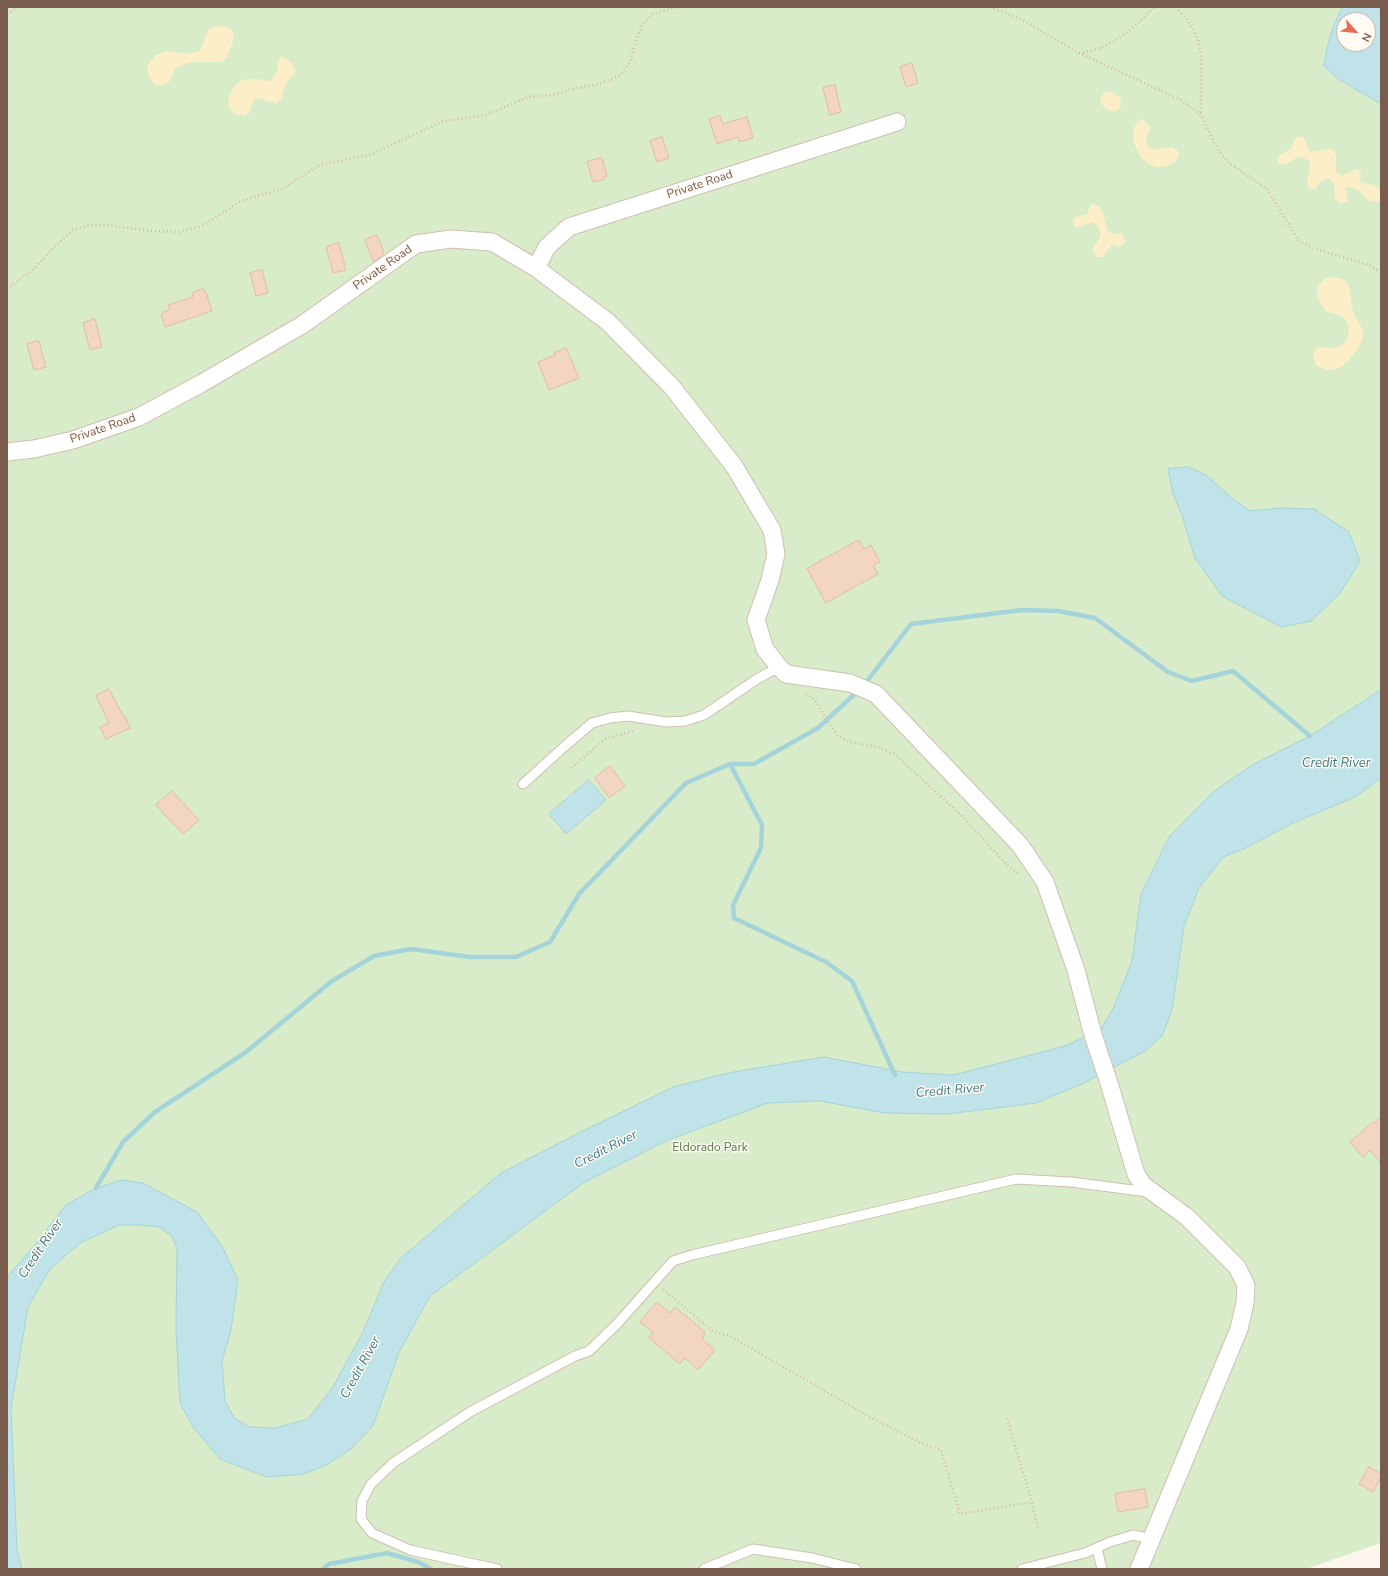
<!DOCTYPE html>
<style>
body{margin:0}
#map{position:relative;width:1388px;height:1576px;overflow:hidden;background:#fdf6ec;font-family:"Nunito Sans",sans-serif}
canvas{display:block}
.frame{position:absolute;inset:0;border:8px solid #7a5c4d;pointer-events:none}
.north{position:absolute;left:1336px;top:12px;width:40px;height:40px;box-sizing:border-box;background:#fffaf3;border:1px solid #cabbb1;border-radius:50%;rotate:117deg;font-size:11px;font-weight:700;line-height:16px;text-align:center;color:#7a5c4d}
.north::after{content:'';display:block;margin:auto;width:14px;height:18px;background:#e76f51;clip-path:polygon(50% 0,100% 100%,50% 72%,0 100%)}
</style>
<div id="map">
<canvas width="1388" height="1576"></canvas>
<div class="frame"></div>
<div class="north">N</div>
</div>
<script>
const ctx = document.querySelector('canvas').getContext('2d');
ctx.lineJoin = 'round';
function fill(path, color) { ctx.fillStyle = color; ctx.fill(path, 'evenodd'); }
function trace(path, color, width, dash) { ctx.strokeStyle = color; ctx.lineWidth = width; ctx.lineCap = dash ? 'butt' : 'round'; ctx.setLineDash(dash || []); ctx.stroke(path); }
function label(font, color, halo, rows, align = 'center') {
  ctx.font = font + ' "Nunito Sans",sans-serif'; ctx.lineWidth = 3; ctx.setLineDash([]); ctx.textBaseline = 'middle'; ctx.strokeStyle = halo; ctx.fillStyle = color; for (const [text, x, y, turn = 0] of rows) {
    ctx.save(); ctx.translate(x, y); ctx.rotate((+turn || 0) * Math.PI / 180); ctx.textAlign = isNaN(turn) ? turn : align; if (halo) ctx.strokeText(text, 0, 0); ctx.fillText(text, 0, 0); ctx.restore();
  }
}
const green = new Path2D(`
 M 7,7 L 1381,7 L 1381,1543 L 1306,1569 L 7,1569 ZM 1344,20 L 1368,20 L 1368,44 L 1344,44 Z`);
const sand = new Path2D(`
 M 214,26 L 227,27 L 232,31 L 234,38 L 227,58 L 221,62 L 194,62 L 182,65 L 175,69 L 169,82 L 161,86 L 155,84 L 149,77 L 147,69 L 150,61 L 155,56 L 167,51 L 188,54 L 200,51 L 208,30 Z
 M 282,56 C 291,61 294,64 295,74 L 286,83 L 282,97 L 277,103 C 269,103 264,99 256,98 L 253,101 L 249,113 L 243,116 L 235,114 L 228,107 C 228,95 233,81 248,79 C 255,78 263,81 270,81 C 281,72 275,64 282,56 Z
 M 1107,91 L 1114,93 L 1120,98 L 1121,105 L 1117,111 L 1110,111 L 1101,104 L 1100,97 Z
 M 1140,119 L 1144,120 L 1151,128 C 1145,139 1143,142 1153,150 L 1172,147 L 1178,151 L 1179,155 L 1175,162 C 1170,164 1164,167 1159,167 C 1139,167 1124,132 1140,119 Z
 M 1299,137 L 1304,137 L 1309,150 L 1312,152 C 1317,152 1321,150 1326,149 C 1339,146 1336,163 1336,172 L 1342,176 L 1355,169 L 1361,172 L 1360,181 C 1370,187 1383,181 1380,200 L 1376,202 L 1369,201 C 1362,194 1358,186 1347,187 L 1345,189 L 1348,196 L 1347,201 L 1340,204 L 1335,198 L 1334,183 L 1328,178 L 1321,181 L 1315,189 L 1309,188 C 1302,177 1321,160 1299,157 C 1291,159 1286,168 1278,162 L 1279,155 L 1291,149 C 1294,144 1292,139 1299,137 Z
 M 1093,204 C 1107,208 1102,222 1109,232 L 1113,234 L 1122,233 L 1125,241 L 1122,246 L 1118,247 L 1112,245 L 1103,257 L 1097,257 L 1093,251 C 1094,240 1106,239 1097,225 L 1091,222 L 1078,228 L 1075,227 L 1073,222 L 1075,217 L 1088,214 L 1089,206 Z
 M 1332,277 C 1356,278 1348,296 1353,311 C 1355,319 1363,326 1363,334 C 1363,347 1344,371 1330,370 C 1325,370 1320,367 1316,365 L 1313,356 L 1315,350 L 1320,347 C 1325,347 1330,350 1335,348 C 1349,345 1353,327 1343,318 C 1339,313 1331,313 1326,311 C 1315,298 1312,280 1332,277 Z`);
const water = new Path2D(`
 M 1343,7 L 1379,7 L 1381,15 L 1381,104 L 1338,79 L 1324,66 L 1327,48 L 1333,27 ZM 1344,20 L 1368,20 L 1368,44 L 1344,44 Z
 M 1188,467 L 1206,475 L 1232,498 L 1250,511 L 1280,508 L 1314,509 L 1349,532 L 1360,561 L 1340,593 L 1311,621 L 1281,627 L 1222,596 L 1195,558 L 1182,515 L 1173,494 L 1168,469 Z
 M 1381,690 L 1381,778 L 1355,797 L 1291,824 L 1246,848 L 1223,857 L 1199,888 L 1184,926 L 1172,1010 L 1162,1036 L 1145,1051 L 1082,1084 L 1036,1103 L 948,1114 L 885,1113 L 820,1101 L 768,1103 L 668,1140 L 583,1183 L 430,1296 L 399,1352 L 373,1426 L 351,1449 L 328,1464 L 304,1474 L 267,1477 L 220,1459 L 193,1427 L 180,1403 L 176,1330 L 177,1249 L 172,1236 L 159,1227 L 141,1225 L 119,1225 L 80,1243 L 50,1269 L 28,1307 L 11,1408 L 17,1550 L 22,1569 L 7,1569 L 7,1277 L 35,1245 L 66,1205 L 96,1188 L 121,1180 L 143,1183 L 197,1212 L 222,1246 L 238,1280 L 231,1330 L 222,1361 L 225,1401 L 234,1418 L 250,1427 L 275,1428 L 308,1419 L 333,1387 L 363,1332 L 384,1282 L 401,1258 L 501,1173 L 583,1131 L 673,1087 L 728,1073 L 824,1057 L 902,1072 L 954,1075 L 1065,1046 L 1101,1029 L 1114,1007 L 1132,961 L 1141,894 L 1169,837 L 1213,792 L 1252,765 L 1310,736 Z
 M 589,780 L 606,800 L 566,834 L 549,814 Z`);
const stream = new Path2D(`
 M 864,685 L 911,624 L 1022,610 L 1058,611 L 1095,618 L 1168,672 L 1192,681 L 1233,671 L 1310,736
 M 730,764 L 762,825 L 761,848 L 733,905 L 734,918 L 826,962 L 852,981 L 895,1075
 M 96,1188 L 123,1142 L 155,1112 L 246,1052 L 332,981 L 374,956 L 411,949 L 470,957 L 516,957 L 550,942 L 579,894 L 686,783 L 730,764 L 754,764 L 818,728 L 859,690
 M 323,1569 L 329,1564 L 387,1553 L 418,1562 L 431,1569`);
const building = new Path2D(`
 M 912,63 L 918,83 L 906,87 L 900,67 Z
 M 835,85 L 841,112 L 830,115 L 823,88 Z
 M 720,116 L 723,124 L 747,117 L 753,138 L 739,142 L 738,137 L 717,144 L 709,119 Z
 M 662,137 L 669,158 L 657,162 L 650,141 Z
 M 602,158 L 607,176 L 604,177 L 605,179 L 593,182 L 587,162 Z
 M 377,235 L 384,252 L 382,253 L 383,255 L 373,262 L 365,240 Z
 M 339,243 L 346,270 L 333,273 L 326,247 Z
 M 262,270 L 268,293 L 256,296 L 250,273 Z
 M 203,289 L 204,292 L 206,292 L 212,311 L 165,327 L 161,314 L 164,313 L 163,312 L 170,310 L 168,305 L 193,297 L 192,293 Z
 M 95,319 L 102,347 L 90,350 L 83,323 Z
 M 39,341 L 46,367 L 34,370 L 27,344 Z
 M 566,348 L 579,378 L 549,390 L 538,362 L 555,355 L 554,353 Z
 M 859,540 L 864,549 L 871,545 L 880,562 L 873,565 L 878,574 L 826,603 L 807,569 Z
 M 109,689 L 123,716 L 124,715 L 130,728 L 106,739 L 100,727 L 109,723 L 96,696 Z
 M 610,766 L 625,786 L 609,798 L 595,778 Z
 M 172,791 L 199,820 L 183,834 L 156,805 Z
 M 1381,1117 L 1381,1163 L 1370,1150 L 1363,1157 L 1350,1142 L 1373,1122 L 1374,1123 Z
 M 657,1302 L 670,1313 L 675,1307 L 706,1333 L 702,1339 L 715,1350 L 698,1370 L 685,1358 L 680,1364 L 649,1338 L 653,1332 L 640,1322 Z
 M 1369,1467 L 1381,1474 L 1381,1477 L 1373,1492 L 1359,1484 Z
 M 1145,1489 L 1148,1507 L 1118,1512 L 1115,1494 Z`);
const path = new Path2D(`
 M 990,7 L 1021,19 L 1079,53 L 1181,100 L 1201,115 L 1217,148 L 1229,163 L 1267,189 L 1298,240 L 1312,248 L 1366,264 L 1381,272
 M 1176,7 C 1212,43 1199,69 1201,114
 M 7,14 L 19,7
 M 1079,53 C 1111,49 1132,30 1154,7
 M 7,289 L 34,269 L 53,248 L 73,230 L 89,225 L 106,225 L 151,231 L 179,232 L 202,226 L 241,201 L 282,189 L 320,165 L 372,154 L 444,121 L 486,115 L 528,97 L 553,95 L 576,88 L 599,84 L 620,76 L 630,62 L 635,44 L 642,25 L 654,13 L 680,7
 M 806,694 L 814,699 L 831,727 L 838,736 L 849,742 L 877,747 L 894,754 L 960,814 L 1007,865 L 1019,874
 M 572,768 L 605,739 L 636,730
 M 663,1289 L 714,1332 L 730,1336 L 868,1416 L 921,1443 L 941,1450 L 960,1514 L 1032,1502 L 1038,1529
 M 1007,1418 L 1032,1502`);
const service = new Path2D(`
 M 523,784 L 565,746 L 592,723 L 610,718 L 628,716 L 666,722 L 685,721 L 704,715 L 757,679 L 779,667
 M 1097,1548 L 1102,1569
 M 497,1569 L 410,1550 L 372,1533 L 361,1519 L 362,1501 L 371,1484 L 393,1463 L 470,1412 L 575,1356 L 589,1351 L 617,1324 L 673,1261 L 692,1255 L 1016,1179 L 1071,1182 L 1148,1192
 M 704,1569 L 753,1549 L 812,1558 L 856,1569
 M 1022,1569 L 1085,1553 L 1110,1542 L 1133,1535 L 1152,1539`);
const minor = new Path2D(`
 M 536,268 L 547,247 L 569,227 L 897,122
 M 7,452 L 34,449 L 73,440 L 139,417 L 202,383 L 302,325 L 416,244 L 451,239 L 492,242 L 536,268 L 608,322 L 672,387 L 734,466 L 772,530 L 776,554 L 770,580 L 756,620 L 765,649 L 779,667 L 786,674 L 850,683 L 876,694 L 1020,845 L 1045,882 L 1076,970 L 1093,1035 L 1109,1083 L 1136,1174 L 1143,1185 L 1187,1217 L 1237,1267 L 1246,1285 L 1245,1303 L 1239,1329 L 1139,1569`);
const streetNames = [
 ["Private Road",700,185,-18],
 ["Private Road",383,268,-35],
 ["Private Road",103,429,-19]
];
const parkNames = [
 ["Eldorado Park",710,1148]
];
const waterNames = [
 ["Credit River",1336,764],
 ["Credit River",950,1091,-5],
 ["Credit River",606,1150,-27],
 ["Credit River",41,1249,-56],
 ["Credit River",361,1368,-61]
];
fill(green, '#d8ecc9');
fill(sand, '#fcefc7');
fill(water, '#bfe3e8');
trace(water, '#a5d3da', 1);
trace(stream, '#a5d3da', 4.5);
fill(building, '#f3d5c3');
trace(building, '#e6bba3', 1);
trace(service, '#d1beb0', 11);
trace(minor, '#d1beb0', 19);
trace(path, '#d9b8a5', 2.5, [1, 3]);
trace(service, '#fff', 9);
trace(minor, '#fff', 17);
label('12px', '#7a5c4d', '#fffaf3', streetNames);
label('12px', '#537a41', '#fffaf3', parkNames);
label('italic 13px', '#437c86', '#fffaf3', waterNames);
</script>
